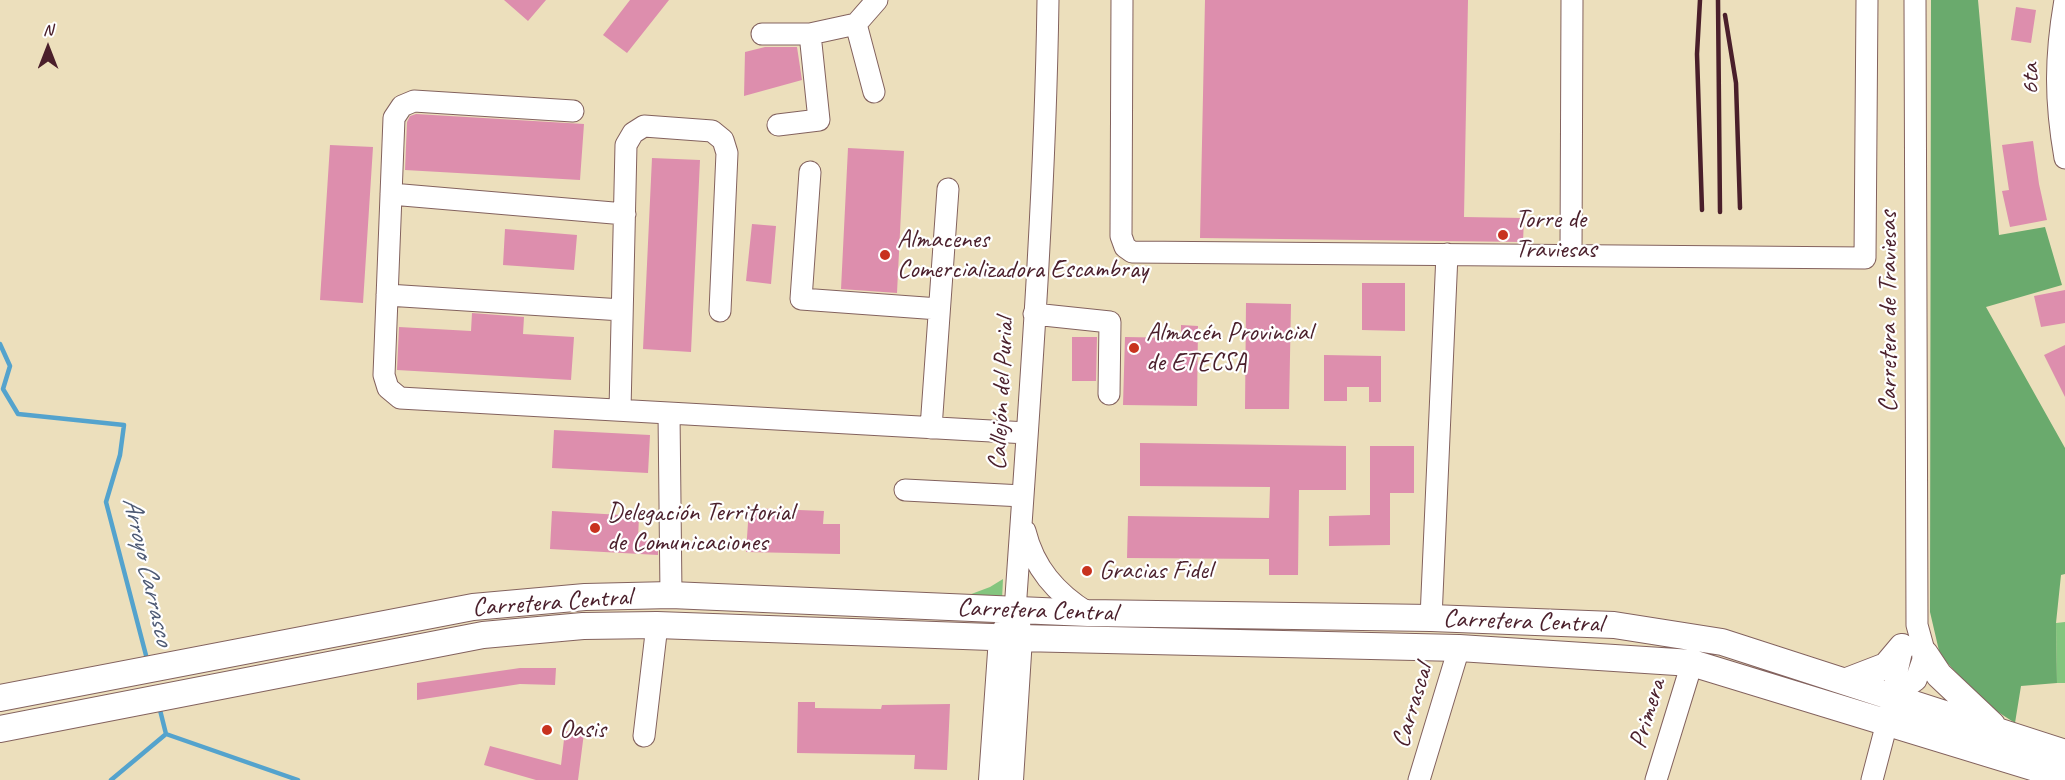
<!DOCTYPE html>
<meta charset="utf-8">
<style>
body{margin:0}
#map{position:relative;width:2065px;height:780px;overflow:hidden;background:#ecdfbc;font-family:Caveat,sans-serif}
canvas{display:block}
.north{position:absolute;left:18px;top:18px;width:60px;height:60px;-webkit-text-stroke:4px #fff;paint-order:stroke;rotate:0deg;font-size:16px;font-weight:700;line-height:24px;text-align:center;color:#4a1f2b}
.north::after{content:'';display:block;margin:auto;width:21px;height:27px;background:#4a1f2b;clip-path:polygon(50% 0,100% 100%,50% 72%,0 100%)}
</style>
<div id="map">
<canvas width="2065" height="780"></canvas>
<div class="north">N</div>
</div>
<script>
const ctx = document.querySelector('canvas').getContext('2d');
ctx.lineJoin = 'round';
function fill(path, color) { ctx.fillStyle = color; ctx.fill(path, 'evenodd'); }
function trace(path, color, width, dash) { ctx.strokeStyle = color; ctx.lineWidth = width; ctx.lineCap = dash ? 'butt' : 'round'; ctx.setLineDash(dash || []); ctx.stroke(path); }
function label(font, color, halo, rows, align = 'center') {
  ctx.font = font + ' Caveat,sans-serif'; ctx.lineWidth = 4.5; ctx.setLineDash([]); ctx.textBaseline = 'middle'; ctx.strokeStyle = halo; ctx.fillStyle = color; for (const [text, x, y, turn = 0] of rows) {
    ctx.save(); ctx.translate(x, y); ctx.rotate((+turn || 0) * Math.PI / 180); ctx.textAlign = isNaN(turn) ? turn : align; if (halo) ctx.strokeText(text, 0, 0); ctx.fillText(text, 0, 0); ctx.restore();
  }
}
const green = new Path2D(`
 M 1003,579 L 1002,600 L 958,599 L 990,587 Z
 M 2065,622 L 2065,683 L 2057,683 L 2056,623 Z`);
const forest = new Path2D(`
 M 1931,0 L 1978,0 L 1999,235 L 2045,227 L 2062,285 L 1986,307 L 2065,448 L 2065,574 L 2061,575 L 2056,623 L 2057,683 L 2021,686 L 2015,723 L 1984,703 L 1940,655 L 1930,612 Z`);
const stream = new Path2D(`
 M 0,344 L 10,366 L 3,389 L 18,414 L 124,425 L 120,455 L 106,502 L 148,663
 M 159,706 L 166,734 L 298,780
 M 111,780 L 166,734`);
const building = new Path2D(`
 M 504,0 L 546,0 L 528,21 Z
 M 630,0 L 669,0 L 627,53 L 603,35 Z
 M 1205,0 L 1468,0 L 1464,217 L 1524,218 L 1523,242 L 1200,238 Z
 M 2016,7 L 2036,10 L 2031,43 L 2011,40 Z
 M 765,47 L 797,47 L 802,80 L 744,96 L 745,52 Z
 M 416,114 L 584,124 L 580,180 L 405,170 L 407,122 L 410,116 Z
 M 2033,141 L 2039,184 L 2047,220 L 2010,227 L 2002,191 L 2009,190 L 2002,145 Z
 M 330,145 L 373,147 L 363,303 L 320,300 Z
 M 848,148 L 904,151 L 897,293 L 841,289 Z
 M 652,158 L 700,160 L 691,352 L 643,349 Z
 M 752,224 L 776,226 L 771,284 L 746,281 Z
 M 505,229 L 577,235 L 574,270 L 503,265 Z
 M 1362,283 L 1405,283 L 1405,331 L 1362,330 Z
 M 2065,290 L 2065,323 L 2041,327 L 2034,296 Z
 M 1246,303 L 1291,304 L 1289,409 L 1245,409 Z
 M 472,313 L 524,317 L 523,334 L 574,337 L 571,380 L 397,370 L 399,327 L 471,331 Z
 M 1181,325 L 1198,326 L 1197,406 L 1123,405 L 1125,337 L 1181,338 Z
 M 1072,337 L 1097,337 L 1096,381 L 1072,381 Z
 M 2065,345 L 2065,397 L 2044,355 Z
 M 1324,355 L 1381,356 L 1381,402 L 1369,402 L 1369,387 L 1347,387 L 1347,401 L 1324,401 Z
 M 554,430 L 650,435 L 648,473 L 552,468 Z
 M 1140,443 L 1346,446 L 1346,490 L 1299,490 L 1298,575 L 1269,575 L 1269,559 L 1127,558 L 1128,516 L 1269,518 L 1270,487 L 1140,486 Z
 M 1370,446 L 1414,446 L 1414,493 L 1390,493 L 1390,545 L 1329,546 L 1329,516 L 1370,515 Z
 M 749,508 L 824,511 L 823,524 L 840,524 L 840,554 L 746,552 Z
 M 552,511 L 639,516 L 638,540 L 658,541 L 658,555 L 550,549 Z
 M 520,668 L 556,668 L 555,685 L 520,684 L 417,700 L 417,683 Z
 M 798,702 L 815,702 L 815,708 L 881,709 L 882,705 L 950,704 L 947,770 L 914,769 L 915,755 L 797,753 Z
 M 565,731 L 584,733 L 578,780 L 536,780 L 484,765 L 490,746 L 561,765 Z`);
const minor = new Path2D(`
 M 1122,0 L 1121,236 L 1125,247 L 1132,252 L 1865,258 L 1867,0
 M 2065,0 C 2055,57 2055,101 2065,158
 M 856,24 L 874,92
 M 762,34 L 810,34 L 856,24 L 877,0
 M 573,111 L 414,101 L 402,106 L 394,118 L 384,375 L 388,388 L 400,398 L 1027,433
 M 778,125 L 819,120 L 810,34
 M 810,172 L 801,299 L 939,309
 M 391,194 L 625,214
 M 1571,255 L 1572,0
 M 387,295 L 622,310
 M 1034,314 L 1110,322 L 1109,394
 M 620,410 L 626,145 L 633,133 L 644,126 L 712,131 L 723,140 L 727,153 L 720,311
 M 669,413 L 671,595
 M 931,428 L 948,189
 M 905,490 L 1023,496
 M 1025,531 C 1034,568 1056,593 1088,613
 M 1015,611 C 1029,407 1045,204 1048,0
 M 1431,618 L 1447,254
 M 1894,696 L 1916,680 L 1925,654 L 1917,625 L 1915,0
 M 644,736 L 657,625
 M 1419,780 L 1459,648
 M 1656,780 L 1692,663
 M 1872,780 L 1894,696 L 1896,676 L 1903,645`);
const major = new Path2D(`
 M 1925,654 L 1939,675 L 1992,725
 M 1847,681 L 1886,666 L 1902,647
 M 0,698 L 473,607 L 585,597 L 671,595 L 1088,613 L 1431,618 L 1614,625 L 1722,642 L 2065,753
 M 0,729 L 483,635 L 583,626 L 657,625 L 1019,638 L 1459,648 L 1692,663 L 2065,777
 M 992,780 L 1002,638 L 1015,611 L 1019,638 L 1010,780`);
const rail = new Path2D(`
 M 1700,0 L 1697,54 L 1702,210
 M 1718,0 L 1720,212
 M 1725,15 L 1736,83 L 1740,208`);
const markers = [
 [1503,235,6,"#c8321e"],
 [885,255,6,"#c8321e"],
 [1134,348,6,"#c8321e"],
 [595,528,6,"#c8321e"],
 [1087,571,6,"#c8321e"],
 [547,730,6,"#c8321e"]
];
const streetNames = [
 ["6ta",2031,79,-91],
 ["Carretera de Traviesas",1889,312,-90],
 ["Callejón del Purial",1002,394,-87],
 ["Carretera Central",552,603,-4],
 ["Carretera Central",1037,611,2],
 ["Carretera Central",1523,622,2],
 ["Carrascal",1413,706,-73],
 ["Primera",1648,714,-73]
];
const poiNames = [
 ["Torre de",1515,220],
 ["Traviesas",1515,250],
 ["Almacenes",897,240],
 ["Comercializadora Escambray",897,270],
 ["Almacén Provincial",1146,333],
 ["de ETECSA",1146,363],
 ["Delegación Territorial",607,513],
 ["de Comunicaciones",607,543],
 ["Gracias Fidel",1099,571],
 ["Oasis",559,730]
];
const waterNames = [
 ["Arroyo Carrasco",147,571,77]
];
fill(green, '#83c57e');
fill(forest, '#6aaa6d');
trace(stream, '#54a3cd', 4.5);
fill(building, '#dd8ead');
trace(minor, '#83625e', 23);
trace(major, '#83625e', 28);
trace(minor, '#fff', 21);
trace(major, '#fff', 26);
trace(rail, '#4a1f2b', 4.5);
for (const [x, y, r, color] of markers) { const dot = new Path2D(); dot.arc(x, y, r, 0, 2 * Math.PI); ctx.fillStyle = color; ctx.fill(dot); trace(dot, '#fff', 2); }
label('26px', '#4a1f2b', '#fff', streetNames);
label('26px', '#4a1f2b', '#fff', poiNames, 'left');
label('italic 27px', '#4e5a74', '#fff', waterNames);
</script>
